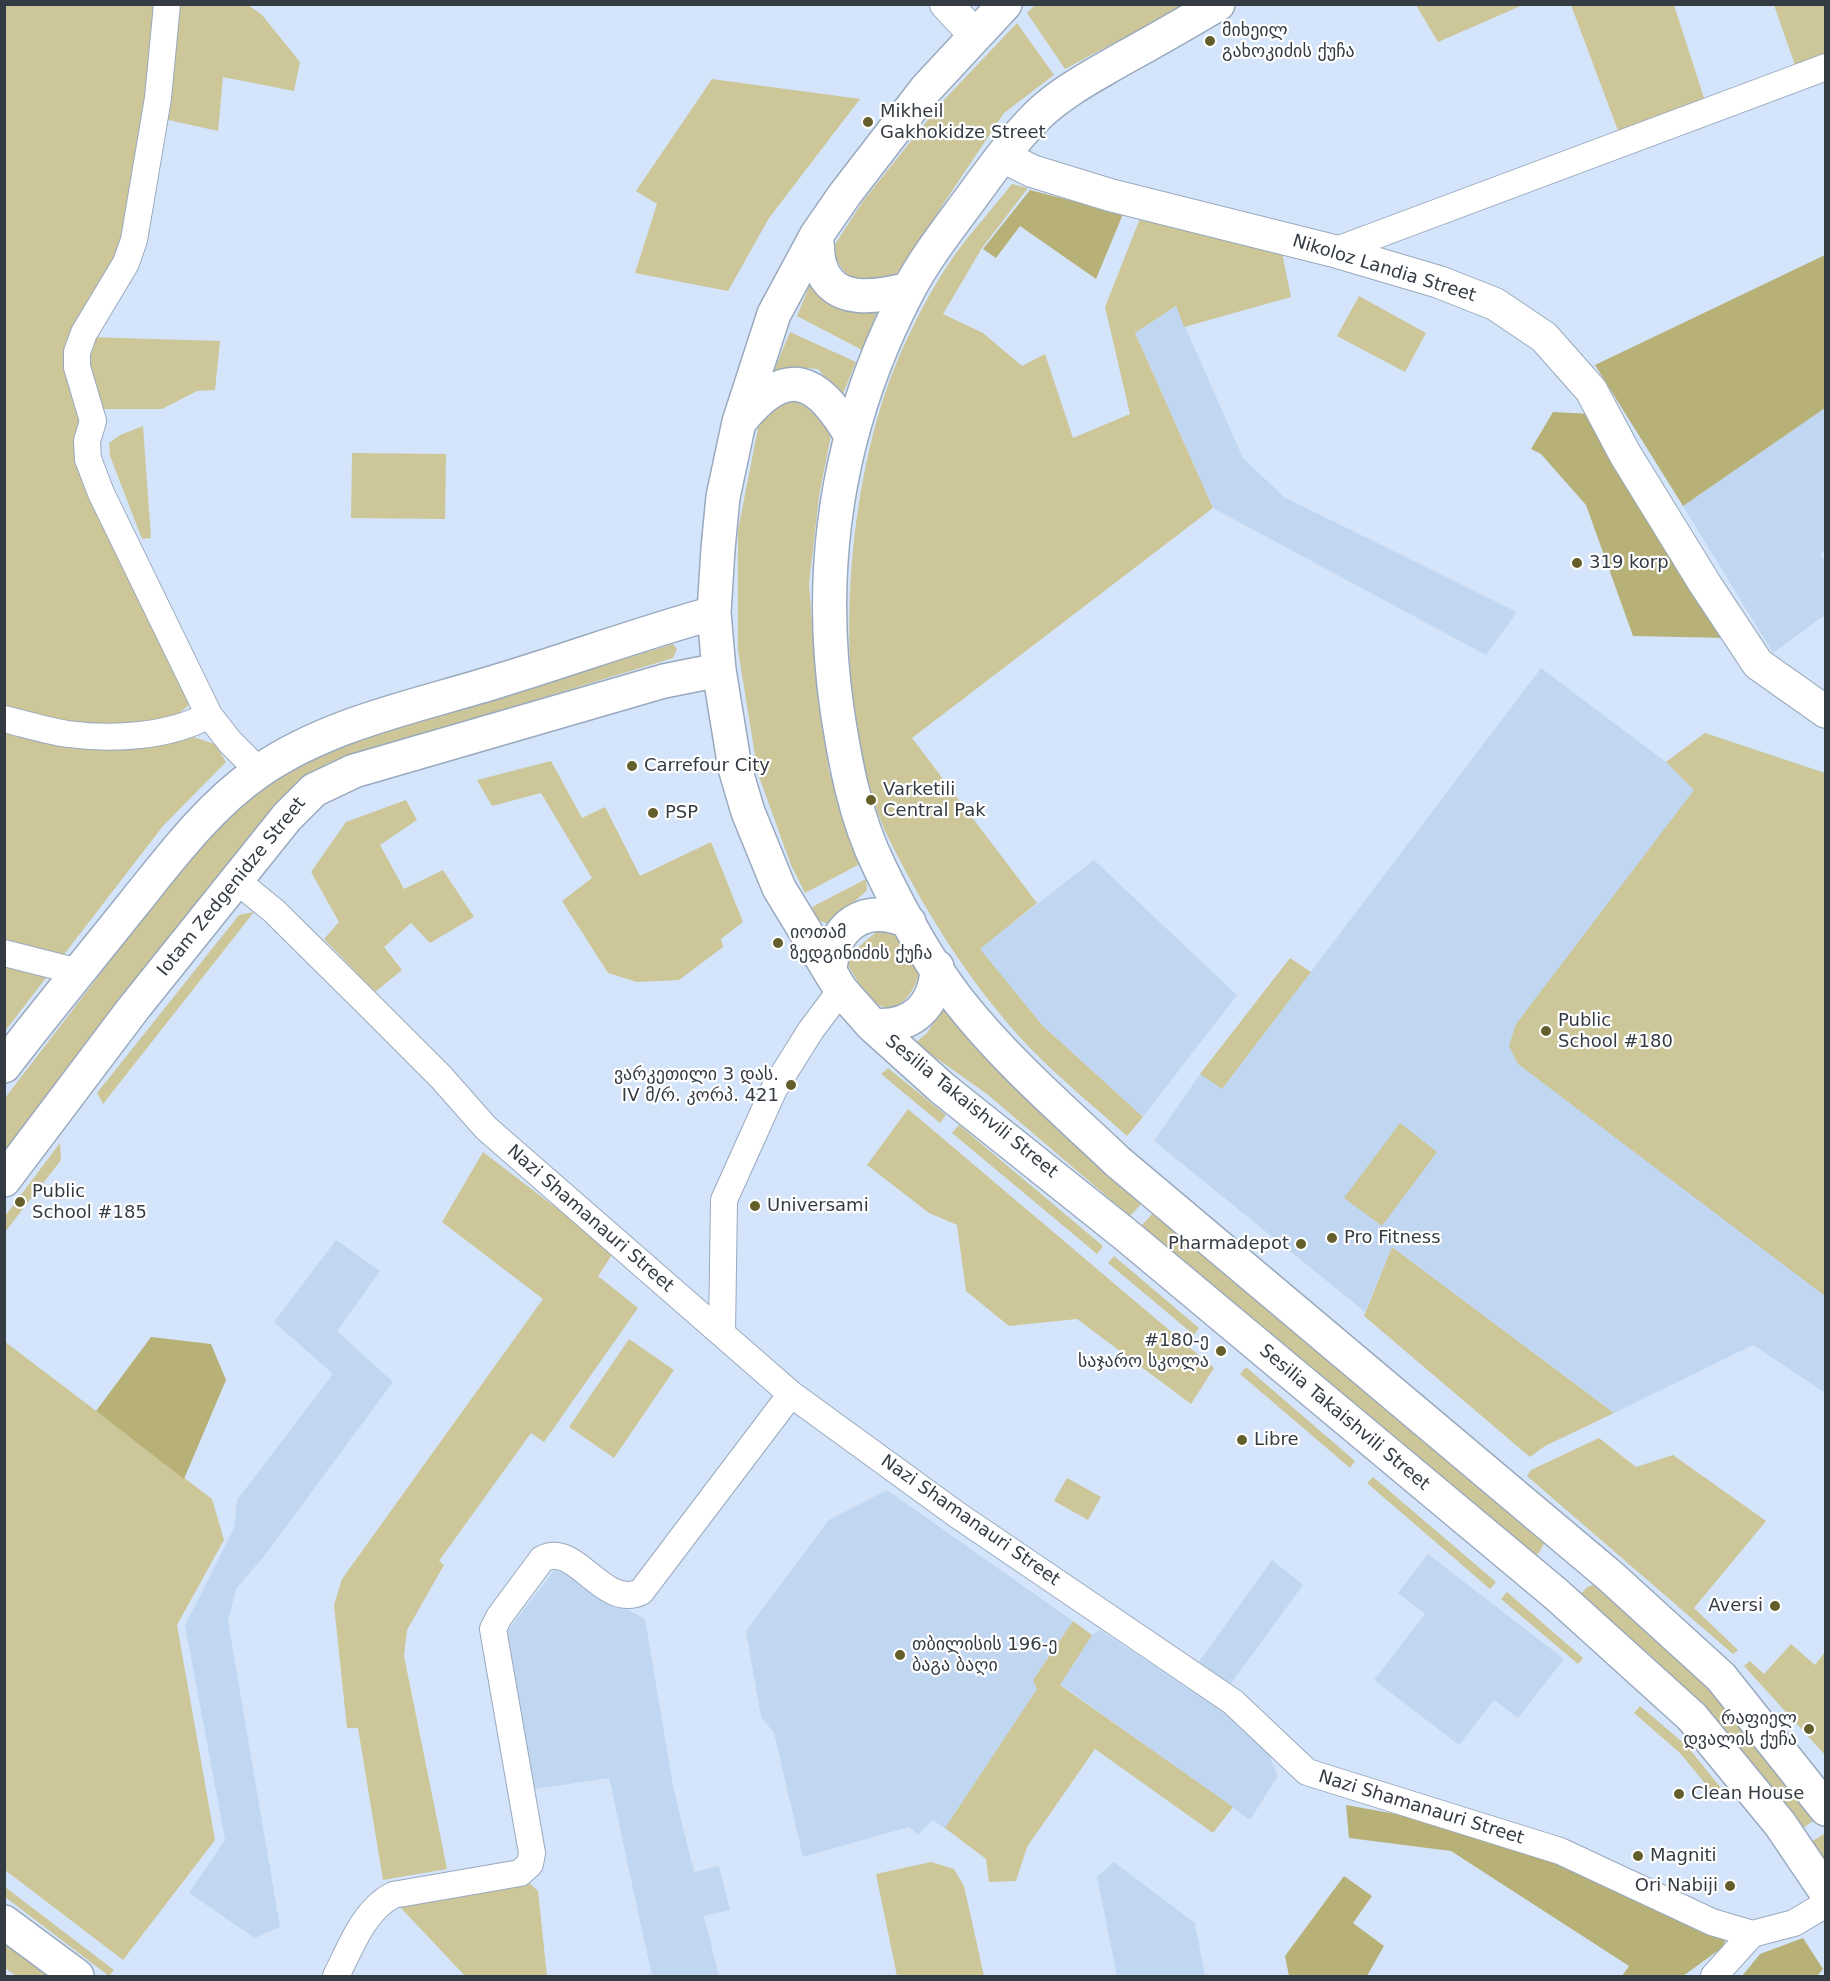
<!DOCTYPE html>
<meta charset="utf-8">
<style>
body{margin:0}
#map{position:relative;width:1830px;height:1981px;overflow:hidden;background:#d4e5fb;font-family:"DejaVu Sans",sans-serif}
canvas{display:block}
.frame{position:absolute;inset:0;border:6px solid #343b43;pointer-events:none}
</style>
<div id="map">
<canvas width="1830" height="1981"></canvas>
<div class="frame"></div>
</div>
<script>
const ctx = document.querySelector('canvas').getContext('2d');
ctx.lineJoin = 'round';
function fill(path, color) { ctx.fillStyle = color; ctx.fill(path, 'evenodd'); }
function trace(path, color, width, dash) { ctx.strokeStyle = color; ctx.lineWidth = width; ctx.lineCap = dash ? 'butt' : 'round'; ctx.setLineDash(dash || []); ctx.stroke(path); }
function label(font, color, halo, rows, align = 'center') {
  ctx.font = font + ' "DejaVu Sans","Noto Sans Georgian",sans-serif'; ctx.lineWidth = 4.5; ctx.setLineDash([]); ctx.textBaseline = 'middle'; ctx.strokeStyle = halo; ctx.fillStyle = color; for (const [text, x, y, turn = 0] of rows) {
    ctx.save(); ctx.translate(x, y); ctx.rotate((+turn || 0) * Math.PI / 180); ctx.textAlign = isNaN(turn) ? turn : align; if (halo) ctx.strokeText(text, 0, 0); ctx.fillText(text, 0, 0); ctx.restore();
  }
}
const built = new Path2D(`
 M 1176,306 L 1243,458 L 1284,497 L 1517,612 L 1486,655 L 1213,508 L 1135,333 Z
 M 1825,408 L 1826,550 L 1820,554 L 1825,562 L 1825,615 L 1773,653 L 1683,506 Z
 M 1541,668 L 1666,762 L 1705,733 L 1825,773 L 1825,1393 L 1753,1345 L 1614,1413 L 1392,1247 L 1365,1312 L 1154,1141 L 1200,1074 L 1222,1089 Z
 M 1094,860 L 1237,995 L 1143,1117 L 1042,1025 L 979,949 Z
 M 336,1240 L 380,1271 L 337,1331 L 393,1382 L 265,1555 L 236,1589 L 228,1621 L 280,1927 L 255,1938 L 189,1893 L 225,1840 L 185,1625 L 234,1528 L 237,1500 L 333,1374 L 274,1322 Z
 M 887,1490 L 1073,1621 L 1033,1680 L 1037,1689 L 945,1828 L 932,1820 L 918,1835 L 909,1827 L 803,1857 L 774,1733 L 761,1717 L 746,1631 L 829,1520 Z
 M 1428,1554 L 1564,1659 L 1518,1718 L 1494,1700 L 1459,1745 L 1374,1680 L 1425,1614 L 1398,1593 Z
 M 1272,1560 L 1303,1585 L 1230,1685 L 1198,1663 Z
 M 555,1569 L 645,1619 L 674,1791 L 694,1872 L 719,1866 L 730,1910 L 704,1916 L 719,1976 L 652,1976 L 609,1778 L 528,1790 L 503,1637 Z
 M 1100,1630 L 1262,1738 L 1278,1776 L 1250,1820 L 1060,1684 L 1092,1635 Z
 M 1114,1862 L 1195,1923 L 1205,1976 L 1117,1976 L 1097,1877 Z`);
const green = new Path2D(`
 M 5,5 L 161,5 L 129,236 L 74,339 L 81,419 L 191,703 L 175,717 L 92,727 L 5,711 Z
 M 180,5 L 248,5 L 262,15 L 300,62 L 294,91 L 223,77 L 218,131 L 164,119 Z
 M 1035,5 L 1185,5 L 1065,69 L 1027,13 Z
 M 1416,5 L 1523,5 L 1438,42 Z
 M 1571,5 L 1674,5 L 1705,101 L 1620,136 Z
 M 1774,5 L 1825,5 L 1825,57 L 1796,68 Z
 M 1017,23 L 1054,75 L 1004,113 L 896,275 C 863,287 845,284 832,249 L 863,201 L 942,102 Z
 M 712,79 L 860,99 L 769,218 L 728,291 L 635,273 L 657,204 L 636,191 Z
 M 1012,184 L 1028,188 L 982,248 L 943,314 L 983,333 L 1022,366 L 1045,354 L 1073,438 L 1130,414 L 1105,307 L 1141,216 L 1282,253 L 1291,297 L 1184,327 L 1176,306 L 1135,333 L 1213,508 L 912,738 L 1037,903 L 980,949 L 1042,1025 L 1143,1117 L 1127,1136 C 1099,1111 1069,1086 1042,1060 C 979,998 929,919 890,841 C 829,717 843,509 889,382 C 904,342 929,291 954,256 C 972,231 993,208 1012,184 Z
 M 811,282 C 830,306 847,313 877,312 L 862,350 L 797,316 Z
 M 1359,296 L 1426,333 L 1405,372 L 1337,336 Z
 M 790,332 L 856,362 L 842,396 L 818,369 L 792,367 L 772,375 Z
 M 87,337 L 220,341 L 215,390 L 197,391 L 162,409 L 93,409 Z
 M 795,401 L 818,414 L 831,435 L 819,496 L 809,584 L 818,700 L 829,771 L 860,864 L 805,893 L 791,865 L 758,774 L 738,650 L 738,530 L 760,418 L 776,406 Z
 M 143,426 L 151,538 L 142,539 L 110,456 L 109,443 L 120,435 Z
 M 352,453 L 446,454 L 445,519 L 351,518 Z
 M 673,644 L 677,649 L 673,658 L 328,763 L 291,795 L 5,1166 L 5,1098 L 193,853 L 254,788 L 323,750 Z
 M 5,730 L 148,743 L 193,737 L 215,744 L 226,762 L 163,826 L 5,1031 Z
 M 1705,733 L 1825,773 L 1825,1296 L 1518,1064 L 1509,1046 L 1516,1024 L 1694,790 L 1666,762 Z
 M 551,761 L 582,818 L 605,807 L 640,876 L 711,842 L 743,922 L 721,939 L 723,947 L 679,980 L 637,982 L 608,973 L 562,901 L 592,878 L 541,793 L 492,806 L 477,780 Z
 M 406,800 L 417,820 L 380,845 L 404,889 L 443,870 L 474,917 L 430,943 L 411,923 L 384,947 L 402,970 L 375,992 L 324,939 L 339,922 L 311,872 L 346,822 Z
 M 866,879 L 867,890 L 862,895 L 828,924 L 818,920 L 812,907 Z
 M 254,912 L 103,1104 L 97,1093 L 239,915 Z
 M 881,928 L 895,930 L 920,969 C 918,986 899,1019 877,1004 C 865,996 856,977 848,966 L 849,955 Z
 M 1290,958 L 1311,972 L 1222,1089 L 1200,1074 Z
 M 946,1004 L 1145,1200 L 1130,1216 L 987,1094 L 915,1043 L 927,1033 Z
 M 888,1068 L 946,1115 L 940,1123 L 881,1074 Z
 M 908,1109 L 1214,1368 L 1191,1404 L 1077,1319 L 1009,1326 L 966,1291 L 957,1225 L 929,1213 L 867,1165 Z
 M 1400,1123 L 1437,1152 L 1382,1226 L 1344,1198 Z
 M 959,1125 L 1103,1246 L 1097,1254 L 952,1133 Z
 M 60,1143 L 61,1160 L 5,1232 L 5,1216 Z
 M 483,1152 L 614,1252 L 598,1276 L 638,1308 L 544,1442 L 531,1433 L 439,1561 L 444,1565 L 407,1630 L 404,1656 L 447,1869 L 383,1880 L 358,1728 L 347,1728 L 334,1605 L 342,1579 L 543,1299 L 442,1222 Z
 M 1156,1210 L 1544,1543 C 1541,1551 1537,1557 1529,1558 L 1141,1226 Z
 M 1392,1247 L 1614,1413 L 1545,1446 L 1530,1457 L 1364,1316 Z
 M 1114,1256 L 1199,1328 L 1194,1335 L 1108,1263 Z
 M 629,1339 L 674,1370 L 614,1458 L 569,1427 Z
 M 4,1341 L 212,1499 L 224,1540 L 177,1625 L 215,1840 L 123,1960 L 5,1870 Z
 M 1246,1367 L 1355,1461 L 1350,1468 L 1240,1374 Z
 M 1599,1438 L 1636,1467 L 1673,1455 L 1766,1521 L 1694,1608 L 1738,1650 L 1733,1654 L 1527,1476 L 1531,1470 Z
 M 1373,1477 L 1496,1582 L 1490,1589 L 1367,1483 Z
 M 1067,1478 L 1101,1497 L 1088,1520 L 1054,1501 Z
 M 1593,1585 L 1690,1669 L 1724,1704 L 1815,1820 L 1801,1829 L 1580,1595 L 1587,1587 Z
 M 1507,1592 L 1583,1658 L 1578,1664 L 1501,1599 Z
 M 1073,1621 L 1092,1635 L 1060,1685 L 1233,1807 L 1213,1833 L 1095,1749 L 1027,1847 L 1016,1881 L 989,1882 L 986,1859 L 945,1828 L 1037,1689 L 1033,1680 Z
 M 1791,1644 L 1815,1665 L 1825,1652 L 1825,1755 L 1744,1666 L 1750,1661 L 1764,1674 Z
 M 1640,1706 L 1687,1746 L 1725,1793 L 1717,1798 L 1680,1753 L 1634,1713 Z
 M 1824,1834 L 1825,1836 L 1825,1871 L 1809,1843 Z
 M 931,1862 L 954,1869 L 964,1886 L 984,1976 L 897,1976 L 876,1874 Z
 M 520,1881 L 529,1883 L 538,1891 L 547,1976 L 465,1976 L 401,1908 L 408,1898 Z
 M 5,1887 L 114,1970 L 109,1976 L 5,1897 Z
 M 4,1942 L 50,1976 L 16,1976 L 5,1968 Z`);
const forest = new Path2D(`
 M 1030,190 L 1123,214 L 1096,279 L 1020,226 L 996,258 L 983,249 Z
 M 1825,255 L 1825,408 L 1683,506 L 1595,365 Z
 M 1553,412 L 1593,414 L 1727,638 L 1633,636 L 1586,505 L 1541,454 L 1531,449 Z
 M 151,1337 L 211,1344 L 226,1380 L 184,1479 L 96,1411 Z
 M 1346,1805 L 1484,1830 L 1726,1938 L 1723,1947 L 1683,1976 L 1622,1976 L 1629,1966 L 1451,1851 L 1349,1838 Z
 M 1344,1876 L 1372,1896 L 1353,1923 L 1384,1946 L 1367,1976 L 1289,1976 L 1285,1956 Z
 M 1803,1938 L 1823,1969 L 1817,1976 L 1742,1976 L 1760,1954 Z`);
const minor = new Path2D(`
 M 167,4 L 158,98 L 134,240 L 126,263 L 84,333 L 77,352 L 77,367 L 93,421 L 87,441 L 88,459 L 101,493 L 209,715 L 230,742 L 259,771
 M 1334,251 L 1826,67
 M 4,719 C 25,724 47,731 68,734 C 113,740 169,737 209,715
 M 237,881 L 274,911 L 364,1000 L 441,1077 L 486,1128 L 791,1394 L 956,1514 L 1233,1702 L 1307,1772 L 1560,1851 L 1712,1922 L 1752,1934 L 1794,1923 L 1826,1904
 M 4,953 L 79,972
 M 722,1333 L 724,1200 L 774,1089 L 811,1030 L 841,990
 M 336,1976 C 351,1947 363,1911 393,1895 L 520,1873 L 530,1864 L 532,1853 L 493,1629 L 499,1617 L 542,1559 C 576,1540 602,1610 641,1592 L 791,1394
 M 1714,1976 L 1752,1934`);
const tertiary = new Path2D(`
 M 946,4 L 975,35
 M 1002,156 L 1032,171 L 1110,195 L 1334,251 L 1439,282 L 1495,304 L 1544,337 L 1591,390 L 1625,454 L 1705,584 L 1758,664 L 1826,712`);
const secondary = new Path2D(`
 M 1005,4 L 926,89 L 845,194 L 816,236 L 774,314 L 739,422 L 723,497 L 718,549 L 714,613 L 719,670 L 735,768 L 748,812 L 779,888 L 841,990 L 872,1025 L 942,1088 L 1126,1235 L 1556,1594 L 1692,1717 L 1780,1824 L 1826,1892
 M 1218,4 C 1186,23 1153,42 1120,60 C 1091,77 1062,92 1038,115 C 1013,140 992,169 971,198 C 949,228 925,258 908,291 C 839,423 816,562 837,709 C 845,762 855,817 879,866 C 901,912 927,960 958,1000 C 1004,1059 1063,1110 1117,1161 L 1609,1575 L 1721,1677 L 1826,1809
 M 816,236 C 818,245 817,256 820,265 C 832,306 878,297 909,289
 M 741,420 C 787,364 817,378 850,434
 M 830,972 C 832,925 865,902 909,922
 M 872,1025 C 912,1029 936,1006 937,967
 M 4,1066 C 46,1011 91,957 134,903 C 171,857 209,806 258,772 C 328,723 418,706 498,681 C 571,659 641,633 714,613
 M 4,1180 L 133,1009 L 287,817 L 314,790 L 354,771 L 664,681 L 719,670
 M 4,1922 L 77,1976`);
const markers = [
 [1210,41,6,"#645e2a"],
 [868,122,6,"#645e2a"],
 [1577,563,6,"#645e2a"],
 [632,766,6,"#645e2a"],
 [871,800,6,"#645e2a"],
 [653,813,6,"#645e2a"],
 [778,943,6,"#645e2a"],
 [1546,1031,6,"#645e2a"],
 [791,1085,6,"#645e2a"],
 [20,1202,6,"#645e2a"],
 [755,1206,6,"#645e2a"],
 [1332,1238,6,"#645e2a"],
 [1301,1244,6,"#645e2a"],
 [1221,1351,6,"#645e2a"],
 [1242,1440,6,"#645e2a"],
 [1775,1606,6,"#645e2a"],
 [900,1655,6,"#645e2a"],
 [1809,1729,6,"#645e2a"],
 [1679,1794,6,"#645e2a"],
 [1638,1856,6,"#645e2a"],
 [1730,1886,6,"#645e2a"]
];
const poiNames = [
 ["მიხეილ",1222,31],
 ["გახოკიძის ქუჩა",1222,52],
 ["Mikheil",880,112],
 ["Gakhokidze Street",880,133],
 ["319 korp",1589,563],
 ["Carrefour City",644,766],
 ["Varketili",883,790],
 ["Central Pak",883,811],
 ["PSP",665,813],
 ["იოთამ",790,933],
 ["ზედგინიძის ქუჩა",790,954],
 ["Public",1558,1021],
 ["School #180",1558,1042],
 ["ვარკეთილი 3 დას.",779,1075,"right"],
 ["IV მ/რ. კორპ. 421",779,1096,"right"],
 ["Public",32,1192],
 ["School #185",32,1213],
 ["Universami",767,1206],
 ["Pro Fitness",1344,1238],
 ["Pharmadepot",1289,1244,"right"],
 ["#180-ე",1209,1341,"right"],
 ["საჯარო სკოლა",1209,1362,"right"],
 ["Libre",1254,1440],
 ["Aversi",1763,1606,"right"],
 ["თბილისის 196-ე",912,1645],
 ["ბაგა ბაღი",912,1666],
 ["რაფიელ",1797,1719,"right"],
 ["დვალის ქუჩა",1797,1740,"right"],
 ["Clean House",1691,1794],
 ["Magniti",1650,1856],
 ["Ori Nabiji",1718,1886,"right"]
];
const streetNames = [
 ["Nikoloz Landia Street",1384,269,17],
 ["Iotam Zedgenidze Street",232,887,-51],
 ["Sesilia Takaishvili Street",971,1107,39],
 ["Nazi Shamanauri Street",590,1219,41],
 ["Sesilia Takaishvili Street",1344,1418,40],
 ["Nazi Shamanauri Street",970,1521,35],
 ["Nazi Shamanauri Street",1421,1808,17]
];
fill(built, '#c1d7f1');
fill(green, '#ccc699');
fill(forest, '#b7b077');
trace(minor, '#99a9be', 28);
trace(tertiary, '#99a9be', 34);
trace(secondary, '#99a9be', 36);
trace(minor, '#fff', 26);
trace(tertiary, '#fff', 32);
trace(secondary, '#fff', 33);
for (const [x, y, r, color] of markers) { const dot = new Path2D(); dot.arc(x, y, r, 0, 2 * Math.PI); ctx.fillStyle = color; ctx.fill(dot); trace(dot, '#fff', 2); }
label('18px', '#343b43', '#fff', poiNames, 'left');
label('18px', '#343b43', '#fff', streetNames);
</script>
